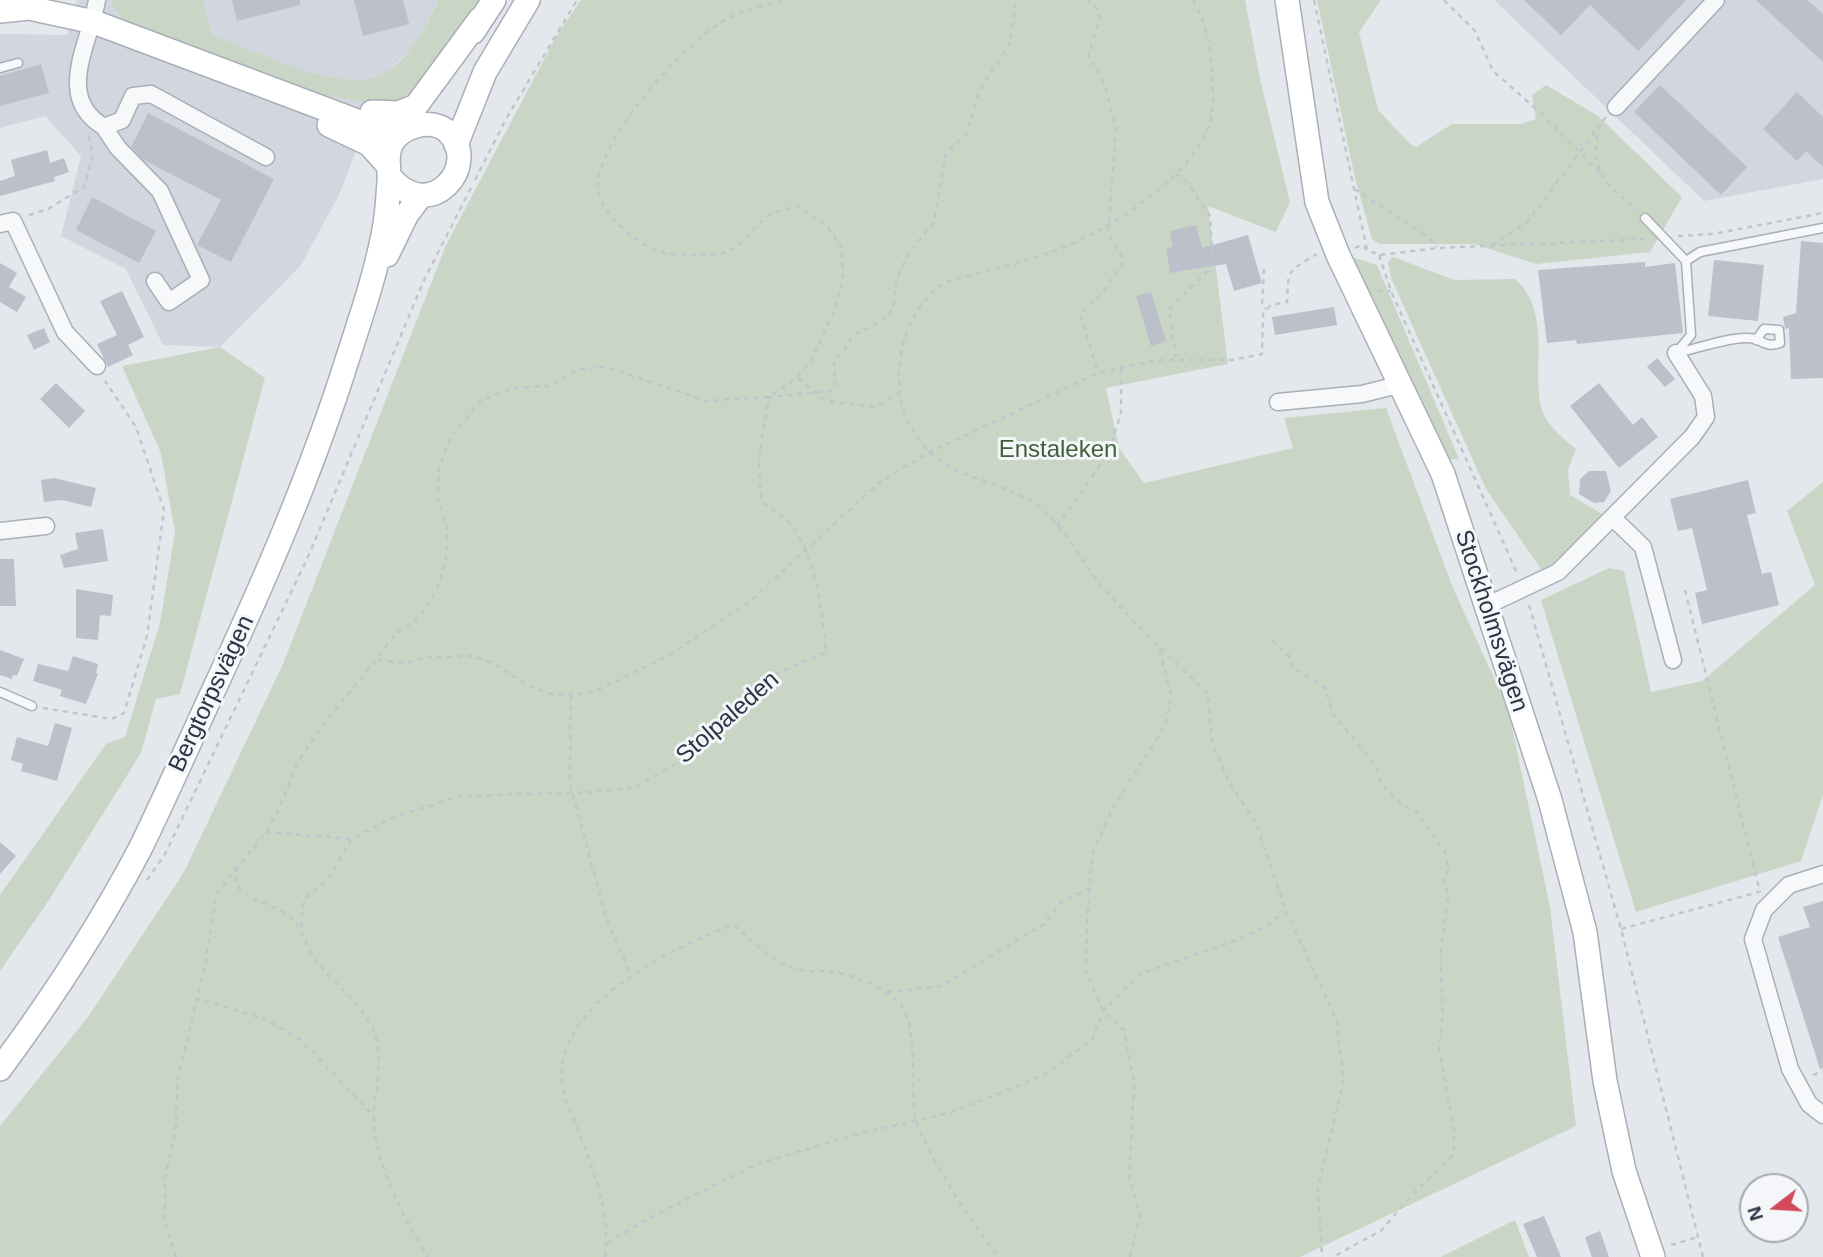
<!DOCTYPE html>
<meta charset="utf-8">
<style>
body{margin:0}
#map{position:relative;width:1823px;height:1257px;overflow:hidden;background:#e4e7ec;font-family:Arial,sans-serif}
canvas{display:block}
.north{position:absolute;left:1739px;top:1173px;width:70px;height:70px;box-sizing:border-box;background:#f4f6f9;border:2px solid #a4a8b1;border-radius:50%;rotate:253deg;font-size:19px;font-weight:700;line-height:28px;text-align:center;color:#2b3445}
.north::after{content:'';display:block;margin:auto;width:24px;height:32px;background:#d1495b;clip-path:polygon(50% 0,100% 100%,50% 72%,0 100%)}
</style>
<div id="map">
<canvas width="1823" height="1257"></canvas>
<div class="north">N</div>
</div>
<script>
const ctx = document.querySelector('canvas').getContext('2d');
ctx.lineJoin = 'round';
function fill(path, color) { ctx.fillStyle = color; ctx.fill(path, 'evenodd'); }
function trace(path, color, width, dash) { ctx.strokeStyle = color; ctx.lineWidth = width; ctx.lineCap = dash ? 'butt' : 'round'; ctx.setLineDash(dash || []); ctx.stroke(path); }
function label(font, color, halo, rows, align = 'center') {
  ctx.font = font + ' Arial,sans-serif'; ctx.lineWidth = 6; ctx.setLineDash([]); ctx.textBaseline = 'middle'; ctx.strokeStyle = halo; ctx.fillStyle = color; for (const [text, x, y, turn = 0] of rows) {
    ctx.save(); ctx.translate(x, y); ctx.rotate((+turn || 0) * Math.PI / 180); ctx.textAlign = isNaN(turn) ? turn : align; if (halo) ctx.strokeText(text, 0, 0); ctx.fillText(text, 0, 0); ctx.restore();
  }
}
const built = new Path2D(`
 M 77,0 L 439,0 L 414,46 L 386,73 L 339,195 L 301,265 L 220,347 L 163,345 L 126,269 L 61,236 L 81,156 L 45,116 L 0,128 L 0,34 L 67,35 Z
 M 1494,0 L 1823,0 L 1823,179 L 1704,201 Z`);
const green = new Path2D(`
 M 112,0 L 202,0 L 212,35 C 253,50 347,98 385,73 C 411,57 425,26 439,0 L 482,0 L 420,94 L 395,108 L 315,93 L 126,22 L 112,5 Z
 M 581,0 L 1245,0 L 1260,79 L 1290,202 L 1276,232 L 1208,206 L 1228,364 L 1106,388 L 1119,448 L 1144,483 L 1293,448 L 1284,418 L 1386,408 L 1453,588 L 1508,709 L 1550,907 L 1576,1126 L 1300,1257 L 0,1257 L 0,1126 L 88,1017 L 184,872 L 283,664 L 446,245 L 557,35 Z
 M 1317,0 L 1381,0 L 1359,32 L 1378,110 L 1411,145 L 1416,147 L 1452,124 L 1521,124 L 1536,119 L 1532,95 L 1546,85 L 1598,116 L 1682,197 L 1650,252 L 1536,264 L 1474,244 L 1379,244 L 1372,239 L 1355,178 Z
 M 1349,256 L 1377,265 L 1459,459 L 1446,460 Z
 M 1393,257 L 1454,280 L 1515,279 C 1550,310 1534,361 1540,402 C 1543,422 1561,437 1576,449 L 1568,469 L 1570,495 L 1602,514 L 1562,558 L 1543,572 L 1486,489 L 1391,278 L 1388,262 Z
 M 220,347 L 265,378 L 180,694 L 156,699 L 141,753 L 49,900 L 0,971 L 0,895 L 106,744 L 125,737 L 160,623 L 175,532 L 161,453 L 122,366 Z
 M 1823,482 L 1823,795 L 1801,861 L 1636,912 L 1541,600 L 1609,568 L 1624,571 L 1651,692 L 1702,681 L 1815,585 L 1787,511 Z
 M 1515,1220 L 1529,1257 L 1441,1257 Z`);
const building = new Path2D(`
 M 232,0 L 300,0 L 300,5 L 237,21 Z
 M 354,0 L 403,0 L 409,24 L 363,36 Z
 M 1524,0 L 1686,0 L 1638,51 L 1590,5 L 1561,35 Z
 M 1756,0 L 1807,0 L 1823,14 L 1823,62 Z
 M 41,64 L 49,93 L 0,106 L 0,76 Z
 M 1660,85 L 1747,167 L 1721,195 L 1634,112 Z
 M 1797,92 L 1823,117 L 1823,167 L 1806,151 L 1797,161 L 1763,129 Z
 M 148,113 L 274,179 L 231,262 L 197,245 L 221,200 L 144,160 L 131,147 Z
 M 47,150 L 50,163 L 64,158 L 69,172 L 54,177 L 55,181 L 0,196 L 0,181 L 15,176 L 11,160 Z
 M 92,197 L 156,231 L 139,263 L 76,230 Z
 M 1196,225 L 1202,248 L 1248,235 L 1262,283 L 1234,291 L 1226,264 L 1170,273 L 1166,248 L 1173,247 L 1170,231 Z
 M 1801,241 L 1823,243 L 1823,378 L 1791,379 L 1789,328 L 1785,329 L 1783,317 L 1796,313 Z
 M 1714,260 L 1764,265 L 1758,321 L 1708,316 Z
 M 1645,262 L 1645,267 L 1675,263 L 1683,333 L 1577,344 L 1576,340 L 1547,343 L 1538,270 Z
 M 0,263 L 17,273 L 9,287 L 26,297 L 17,312 L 0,302 Z
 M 122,291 L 144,337 L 128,345 L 133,355 L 108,367 L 97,344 L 117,335 L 100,301 Z
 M 1151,292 L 1166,341 L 1151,346 L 1136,296 Z
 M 1334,307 L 1337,325 L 1275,335 L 1272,317 Z
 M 44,328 L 50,342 L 34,350 L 27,335 Z
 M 1657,358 L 1675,379 L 1665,387 L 1647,367 Z
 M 56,383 L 85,411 L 69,428 L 40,399 Z
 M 1599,383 L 1633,425 L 1642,417 L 1658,437 L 1619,468 L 1570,406 Z
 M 1589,471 L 1606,471 L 1611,491 L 1604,502 L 1594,503 L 1579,494 L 1580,479 Z
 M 54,478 L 96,488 L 91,507 L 62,500 L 44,502 L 41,480 Z
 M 1748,480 L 1756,513 L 1747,515 L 1762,574 L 1771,572 L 1779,605 L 1702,624 L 1695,593 L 1707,590 L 1692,528 L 1678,531 L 1670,499 Z
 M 103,529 L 108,561 L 64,568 L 60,555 L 78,549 L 75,533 Z
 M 0,559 L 14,559 L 16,606 L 0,606 Z
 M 76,589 L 113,595 L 111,616 L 100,615 L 98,640 L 76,638 Z
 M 0,650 L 24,659 L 17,676 L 13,675 L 12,679 L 0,675 Z
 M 73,656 L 98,664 L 96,673 L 98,674 L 86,704 L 60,696 L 62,690 L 33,681 L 38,664 L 68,671 Z
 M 55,723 L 72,728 L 57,781 L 21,771 L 23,764 L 11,760 L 17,737 L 48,746 Z
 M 0,842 L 16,856 L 0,874 Z
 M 1823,901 L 1823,1068 L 1820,1069 L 1778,937 L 1810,927 L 1803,907 Z
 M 1544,1216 L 1561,1257 L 1537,1257 L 1523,1224 Z
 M 1600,1231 L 1609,1257 L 1592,1257 L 1585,1237 Z`);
const path = new Path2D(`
 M 1087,0 L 1095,5 L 1100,19 L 1088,56 L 1104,82 L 1116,129 L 1108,233 L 1124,261 L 1101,295 L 1080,313 L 1098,373
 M 1193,0 C 1206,23 1210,44 1212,70 C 1213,85 1214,103 1211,118 C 1201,173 1107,231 1059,249 C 1032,260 1005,266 978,273 C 967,277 952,278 943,284 C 901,311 886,385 911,427 C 941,480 981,473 1029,500 C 1059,517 1076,554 1097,580 C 1130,621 1170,657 1208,694 L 1212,742 L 1229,782 L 1255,821 L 1286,911 L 1336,1019 L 1344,1079 L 1318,1188 L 1322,1257
 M 1314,0 L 1367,250 L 1379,255 L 1438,248 L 1647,239
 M 1444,0 L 1475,31 L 1493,71 L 1543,115 L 1602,175
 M 1606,117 C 1594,131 1593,158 1602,175 C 1609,188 1627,201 1638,211
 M 1176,174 L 1186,181 L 1210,216 L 1212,255 L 1208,271 L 1169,309 L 1176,357
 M 475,180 L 506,119 L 577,0
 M 1354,189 L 1427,236 L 1437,247
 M 29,215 L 48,209 L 84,187 L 93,154 L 88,135
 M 1678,236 L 1713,234 L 1823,213
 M 1492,245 L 1528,221 L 1599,126
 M 1355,248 L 1361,245 L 1367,250
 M 1379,255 L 1391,291 L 1517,573
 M 1264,269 L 1262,305 L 1266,309
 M 1377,291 L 1391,291
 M 798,378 L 826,401 L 876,407 L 898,393
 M 1057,526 L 1109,452 L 1121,413 L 1121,369
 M 1685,590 L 1760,892
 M 1529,605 L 1621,929 L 1703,1257
 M 1272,640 L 1290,657 L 1293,668 L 1325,688 L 1334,715 L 1376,766 L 1382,785 L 1401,804 L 1417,812 L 1445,853 L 1449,869 L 1444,878 L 1448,898 L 1440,956 L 1443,1014 L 1439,1048 L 1454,1131 L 1454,1154 L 1409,1198 L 1382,1230 L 1333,1257
 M 378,660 L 406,663 L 427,657 L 471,656 L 490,662 L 533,688 L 552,694 L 584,694 L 600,689 L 664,658 L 747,604 L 881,481 L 928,453 L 1098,373 L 1156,360 L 1232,360 L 1262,354 L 1263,314 L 1271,305 L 1287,302 C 1289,269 1285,273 1317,254
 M 571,695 L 570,784 L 606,917 L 631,975
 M 43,708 L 112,719 L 124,713 L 147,636 L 164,510 L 136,427 L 105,381
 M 266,832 L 352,839 L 389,819 L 459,796 L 597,792 L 636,787 L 681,761 L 730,719 L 768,677 L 826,652 C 824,618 815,558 795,530 C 788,519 772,510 762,502 C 756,465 761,433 770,397 L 830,391 L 835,388 L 834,361 L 845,349 L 852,336 L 880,322 L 893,309 L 897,278 L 908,254 L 934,222 L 946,153 L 966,134 L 980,89 L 1010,43 L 1016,0
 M 236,867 L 236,885 C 254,905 265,900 285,913 C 304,925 304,944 316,961 C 335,986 360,1000 373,1030 C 386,1060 372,1095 374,1125 C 376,1165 406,1223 428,1257
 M 147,880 L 165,854 L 308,557 L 425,278 L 472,186
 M 301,927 L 304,899 L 328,879 L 351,840
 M 1621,929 L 1759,892
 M 887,992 L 941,986 L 1043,925 L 1061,902 L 1090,888
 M 195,998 L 265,1019 L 301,1040 L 374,1116
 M 1813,1075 L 1823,1071
 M 607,1243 L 651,1217 L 757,1164 L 861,1133 L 950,1113 L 1044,1075 L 1092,1040 L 1103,1011 L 1140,974 L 1237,940 L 1265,927 L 1286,911
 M 1671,1245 L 1698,1237
 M 176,1257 L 165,1222 L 165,1178 L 176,1128 L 177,1081 L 205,966 L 216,895 L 266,832 L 278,811 L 298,762 L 318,732 L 396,634 L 421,615 L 438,587 L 446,559 L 447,527 L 438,499 L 439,468 L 449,440 L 480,401 L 513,388 L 549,386 L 580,369 L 606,367 L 706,401 L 770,397 L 797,377 L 811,361 L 834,311 L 843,279 L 842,248 L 826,225 L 798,206 C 790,208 780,210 773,213 C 755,222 745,247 723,253 C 714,256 669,255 660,252 C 636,243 592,209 598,179 C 607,130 686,40 730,17 C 747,9 768,5 786,0
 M 605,1257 C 611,1209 592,1168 576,1124 C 572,1113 565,1101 563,1089 C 547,1007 674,946 734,925 C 753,942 774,963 799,970 C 811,973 824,969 836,972 C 858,977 893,990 904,1010 C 917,1034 910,1086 915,1116 C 920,1144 978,1234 999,1257
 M 1130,1257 L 1140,1215 L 1129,1178 L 1134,1082 L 1124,1030 L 1103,1011 L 1086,971 L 1087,925 L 1092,855 L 1111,811 L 1166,724 L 1171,694 L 1159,648`);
const lane = new Path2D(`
 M 0,68 L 18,63
 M 1645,218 L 1686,261 L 1691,335 L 1676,353
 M 1686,261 L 1700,252 L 1823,228
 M 1676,353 C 1696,349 1729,337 1748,338 C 1762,338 1764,349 1780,343 L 1779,330 L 1764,329 L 1756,340
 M 0,692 L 32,706`);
const street = new Path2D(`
 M 97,0 C 90,44 54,97 104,127 L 122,120 L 133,96 L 151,94 L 266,157
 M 1616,107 L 1716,0
 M 104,127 L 118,148 L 160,191 L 201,280 L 169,302 L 155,281
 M 0,224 L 13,221 L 65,332 L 97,366
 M 1278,402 L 1362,394 L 1398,385
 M 1613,518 L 1643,547 L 1673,660
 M 0,531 L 46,526
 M 1486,606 L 1558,572 L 1692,437 L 1706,417 L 1703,396 L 1676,353
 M 1823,874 L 1789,885 L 1764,910 L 1753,939 L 1790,1069 L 1809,1104 L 1823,1115`);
const secondary = new Path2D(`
 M 1287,0 L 1317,202 L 1338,255 L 1443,474 L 1550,800 L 1585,932 L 1605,1081 L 1624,1171 L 1653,1257
 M 0,11 L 29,8 L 94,22 L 381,130 L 408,128
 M 473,32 L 494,0
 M 372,112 L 399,113 L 416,106 L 480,19
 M 329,125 L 369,144 L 386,163
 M 456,145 L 485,72 L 528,0
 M 387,255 L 407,214 L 420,197
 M 0,1069 C 51,1000 100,925 140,849 C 164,800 186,750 209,700 C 261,589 311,475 348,357 C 361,317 375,276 383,235 C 387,217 388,198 389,180 C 390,167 385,158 391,145 C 400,126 432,117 448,132 C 482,164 430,227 389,176`);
const parkNames = [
 ["Enstaleken",1058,450]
];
const streetNames = [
 ["Stockholmsvägen",1491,621,72],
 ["Bergtorpsvägen",212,694,-65],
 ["Stolpaleden",728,718,-41]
];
fill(built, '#d2d6de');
fill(green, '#c9d6c5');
fill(building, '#bbc0ca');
trace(lane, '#a9aeb7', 11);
trace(street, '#a9aeb7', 19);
trace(secondary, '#a9aeb7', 26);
trace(path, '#c2c5cb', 2.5, [5, 5]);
trace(lane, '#f7f8fa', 8);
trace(street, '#f7f8fa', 16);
trace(secondary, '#fff', 23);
label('24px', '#3f6138', '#f4f6f9', parkNames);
label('24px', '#2b3445', '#f4f6f9', streetNames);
</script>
